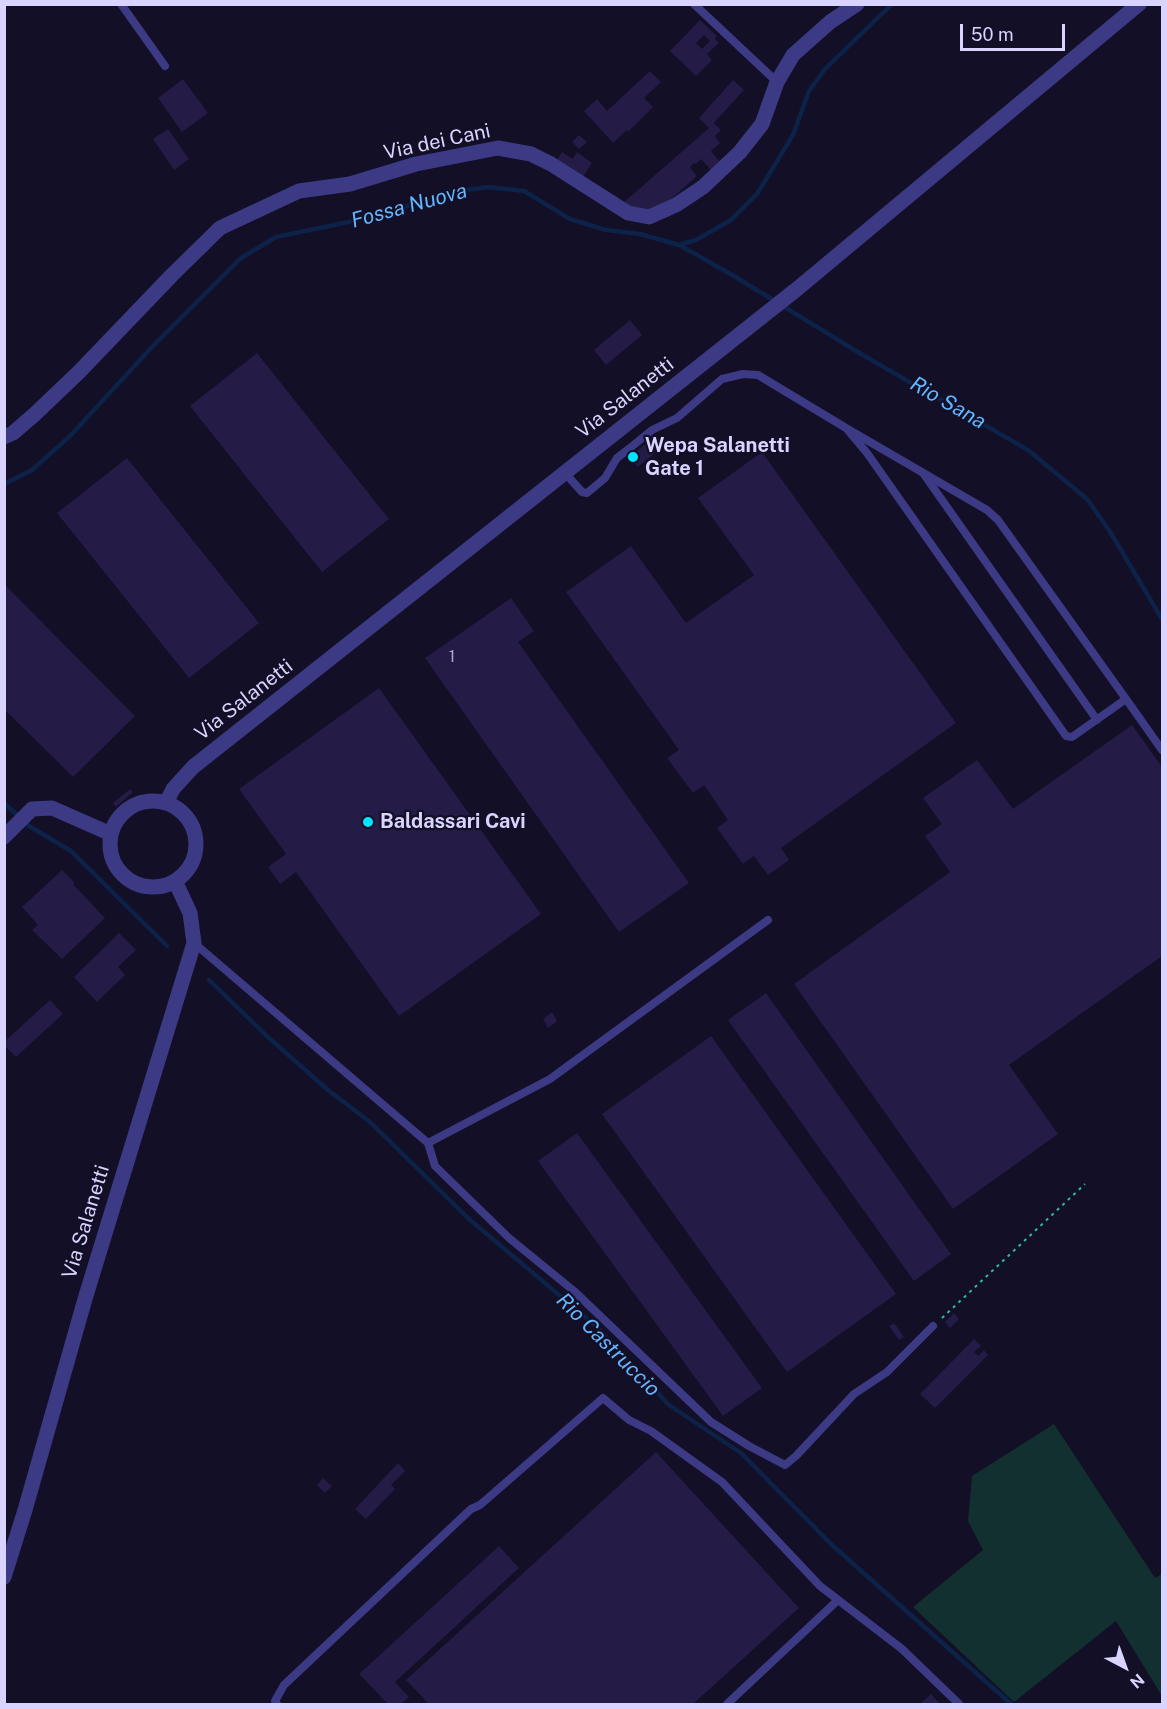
<!DOCTYPE html>
<style>
body{margin:0}
#map{position:relative;width:1167px;height:1709px;overflow:hidden;background:#130f26;font-family:"Public Sans",sans-serif}
canvas{display:block}
.frame{position:absolute;inset:0;border:6px solid #d9d4ff;pointer-events:none}
.north{position:absolute;left:1095px;top:1637px;width:60px;height:60px;-webkit-text-stroke:4px #130f26;paint-order:stroke;rotate:139deg;font-size:16px;font-weight:700;line-height:24px;text-align:center;color:#d9d4ff}
.north::after{content:'';display:block;margin:auto;width:21px;height:27px;background:#d9d4ff;clip-path:polygon(50% 0,100% 100%,50% 72%,0 100%)}
.scale{position:absolute;left:960px;top:24px;width:105px;height:27px;box-sizing:border-box;border:3px solid #d9d4ff;border-top:0;padding-left:8px;font-size:18px;line-height:21px;white-space:nowrap;color:#d9d4ff;-webkit-text-stroke:4px #130f26;paint-order:stroke}
</style>
<div id="map">
<canvas width="1167" height="1709"></canvas>
<div class="frame"></div>
<div class="north">N</div>
<div class="scale">50 m</div>
</div>
<script>
const ctx = document.querySelector('canvas').getContext('2d');
ctx.lineJoin = 'round';
function fill(path, color) { ctx.fillStyle = color; ctx.fill(path, 'evenodd'); }
function trace(path, color, width, dash) { ctx.strokeStyle = color; ctx.lineWidth = width; ctx.lineCap = dash ? 'butt' : 'round'; ctx.setLineDash(dash || []); ctx.stroke(path); }
function label(font, color, halo, rows, align = 'center') {
  ctx.font = font + ' "Public Sans",sans-serif'; ctx.lineWidth = 4.5; ctx.setLineDash([]); ctx.textBaseline = 'middle'; ctx.strokeStyle = halo; ctx.fillStyle = color; for (const [text, x, y, turn = 0] of rows) {
    ctx.save(); ctx.translate(x, y); ctx.rotate((+turn || 0) * Math.PI / 180); ctx.textAlign = isNaN(turn) ? turn : align; if (halo) ctx.strokeText(text, 0, 0); ctx.fillText(text, 0, 0); ctx.restore();
  }
}
const green = new Path2D(`
 M 1054,1424 L 1155,1578 L 1162,1574 L 1162,1696 L 1116,1621 L 1014,1702 L 913,1607 L 983,1550 L 968,1521 L 972,1476 Z`);
const stream = new Path2D(`
 M 679,245 L 734,276 L 861,354 L 1028,450 L 1087,499 L 1109,530 L 1162,619
 M 4,484 L 32,470 L 70,436 L 152,347 L 241,258 L 276,237 L 373,217 L 451,192 L 489,187 L 524,191 L 570,219 L 606,230 L 640,234 L 679,245 L 696,240 L 731,220 L 757,194 L 793,135 L 809,91 L 825,69 L 892,4
 M 4,803 L 29,826 L 71,851 L 167,946
 M 209,980 L 269,1038 L 328,1090 L 370,1122 L 469,1219 L 597,1327 L 669,1405 L 741,1453 L 832,1545 L 1011,1704`);
const building = new Path2D(`
 M 700,20 L 717,36 L 715,39 L 719,43 L 707,54 L 712,60 L 696,76 L 670,51 ZM 704,35 L 710,41 L 702,49 L 696,43 Z
 M 650,71 L 661,82 L 644,98 L 653,107 L 628,132 L 627,130 L 613,143 L 584,111 L 597,99 L 607,111 Z
 M 183,79 L 208,113 L 182,132 L 158,98 Z
 M 733,80 L 744,90 L 714,123 L 721,130 L 715,136 L 720,143 L 711,151 L 721,163 L 712,171 L 701,159 L 696,164 L 694,163 L 690,167 L 697,176 L 662,207 L 652,213 L 648,209 L 644,212 L 623,203 L 709,128 L 699,118 Z
 M 168,129 L 189,159 L 174,170 L 153,139 Z
 M 579,135 L 587,142 L 579,149 L 572,142 Z
 M 562,152 L 573,159 L 577,152 L 592,163 L 583,177 L 557,160 Z
 M 630,320 L 642,335 L 606,365 L 594,350 Z
 M 257,353 L 389,519 L 322,572 L 190,406 Z
 M 647,443 L 655,453 L 638,467 L 629,457 Z
 M 762,452 L 956,723 L 781,848 L 789,860 L 768,875 L 754,856 L 743,864 L 717,828 L 728,820 L 704,785 L 693,793 L 667,758 L 679,750 L 566,592 L 631,546 L 686,623 L 754,575 L 698,498 Z
 M 127,458 L 259,623 L 189,678 L 57,513 Z
 M 4,584 L 135,716 L 73,777 L 4,709 Z
 M 511,598 L 534,631 L 518,642 L 689,883 L 619,932 L 425,658 Z
 M 379,688 L 541,914 L 399,1016 L 296,872 L 280,884 L 268,867 L 286,854 L 239,789 Z
 M 1132,725 L 1162,767 L 1162,956 L 1009,1065 L 1058,1134 L 953,1209 L 794,984 L 950,872 L 925,836 L 942,824 L 923,798 L 977,760 L 1013,809 Z
 M 130,789 L 133,792 L 116,807 L 113,803 Z
 M 62,870 L 75,883 L 73,884 L 105,918 L 62,959 L 32,930 L 38,925 L 22,907 Z
 M 119,933 L 136,950 L 118,967 L 125,975 L 97,1002 L 74,977 Z
 M 766,993 L 951,1254 L 914,1281 L 728,1020 Z
 M 50,1000 L 63,1014 L 16,1057 L 4,1045 L 4,1042 Z
 M 552,1012 L 557,1021 L 548,1028 L 543,1019 Z
 M 711,1036 L 896,1294 L 787,1372 L 602,1114 Z
 M 577,1133 L 762,1388 L 723,1416 L 538,1161 Z
 M 954,1313 L 959,1319 L 950,1328 L 945,1322 Z
 M 894,1323 L 904,1337 L 899,1340 L 889,1326 Z
 M 974,1339 L 981,1346 L 974,1352 L 978,1356 L 984,1350 L 988,1355 L 935,1408 L 920,1394 Z
 M 656,1452 L 799,1608 L 693,1704 L 429,1704 L 406,1680 Z
 M 398,1463 L 405,1471 L 391,1485 L 395,1489 L 366,1519 L 355,1509 Z
 M 323,1478 L 332,1486 L 325,1493 L 317,1485 Z
 M 499,1546 L 519,1568 L 395,1682 L 409,1697 L 401,1704 L 388,1704 L 359,1674 Z
 M 931,1694 L 940,1704 L 920,1704 Z`);
const path = new Path2D(`
 M 942,1318 L 1085,1184`);
const service = new Path2D(`
 M 121,4 L 165,66
 M 694,4 L 777,82
 M 565,473 L 582,492 L 587,493 L 605,478 L 617,458 L 630,448 L 652,430 L 677,418 L 722,379 L 743,374 L 758,375 L 846,428 L 867,453 L 1066,736 L 1072,737 L 1126,699 L 998,520 L 987,510 L 846,428
 M 923,473 L 1097,720
 M 1126,699 L 1162,750
 M 194,943 L 428,1143 L 550,1079 L 768,920
 M 428,1143 L 435,1166 L 509,1238 L 574,1291 L 711,1422 L 749,1446 L 785,1465 L 796,1456 L 854,1394 L 887,1372 L 933,1326
 M 277,1704 L 275,1701 L 284,1685 L 471,1509 L 480,1505 L 603,1398 L 629,1420 L 651,1431 L 722,1482 L 820,1586 L 902,1649 L 959,1704
 M 727,1704 L 838,1600`);
const minor = new Path2D(`
 M 4,437 L 13,433 L 35,414 L 79,372 L 172,275 L 220,228 L 299,191 L 350,184 L 416,164 L 498,148 L 531,154 L 551,164 L 628,213 L 649,217 L 676,205 L 703,187 L 740,152 L 762,124 L 777,82 L 793,55 L 830,22 L 857,4
 M110 844a43 43 0 1 1 86 0a43 43 0 1 1-86 0Z
 M 166,803 L 173,789 L 193,767 L 797,289 L 1139,4
 M 4,837 L 32,809 L 52,808 L 111,834
 M 4,1577 L 25,1510 L 85,1299 L 194,943 L 190,913 L 175,881`);
const markers = [
 [633,457,6,"#00e5ff"],
 [368,822,6,"#00e5ff"]
];
const numberNames = [
 ["1",452,657]
];
const streetNames = [
 ["Via dei Cani",437,142,-12],
 ["Via Salanetti",625,398,-38],
 ["Via Salanetti",244,700,-38],
 ["Via Salanetti",86,1222,-73]
];
const poiNames = [
 ["Wepa Salanetti",645,446],
 ["Gate 1",645,469],
 ["Baldassari Cavi",380,822]
];
const waterNames = [
 ["Fossa Nuova",409,206,-15],
 ["Rio Sana",948,403,30],
 ["Rio Castruccio",608,1345,45]
];
fill(green, '#12302f');
trace(stream, '#0c2248', 4.5);
fill(building, '#241b47');
trace(path, '#2fb8b0', 2, [3, 4.5]);
trace(service, '#3d3a85', 8);
trace(minor, '#3d3a85', 15);
for (const [x, y, r, color] of markers) { const dot = new Path2D(); dot.arc(x, y, r, 0, 2 * Math.PI); ctx.fillStyle = color; ctx.fill(dot); trace(dot, '#130f26', 2); }
label('16px', '#aca6d1', null, numberNames);
label('20px', '#d9d4ff', '#130f26', streetNames);
label('bold 20px', '#d9d4ff', '#130f26', poiNames, 'left');
label('italic 21px', '#62b6ff', '#130f26', waterNames);
</script>
